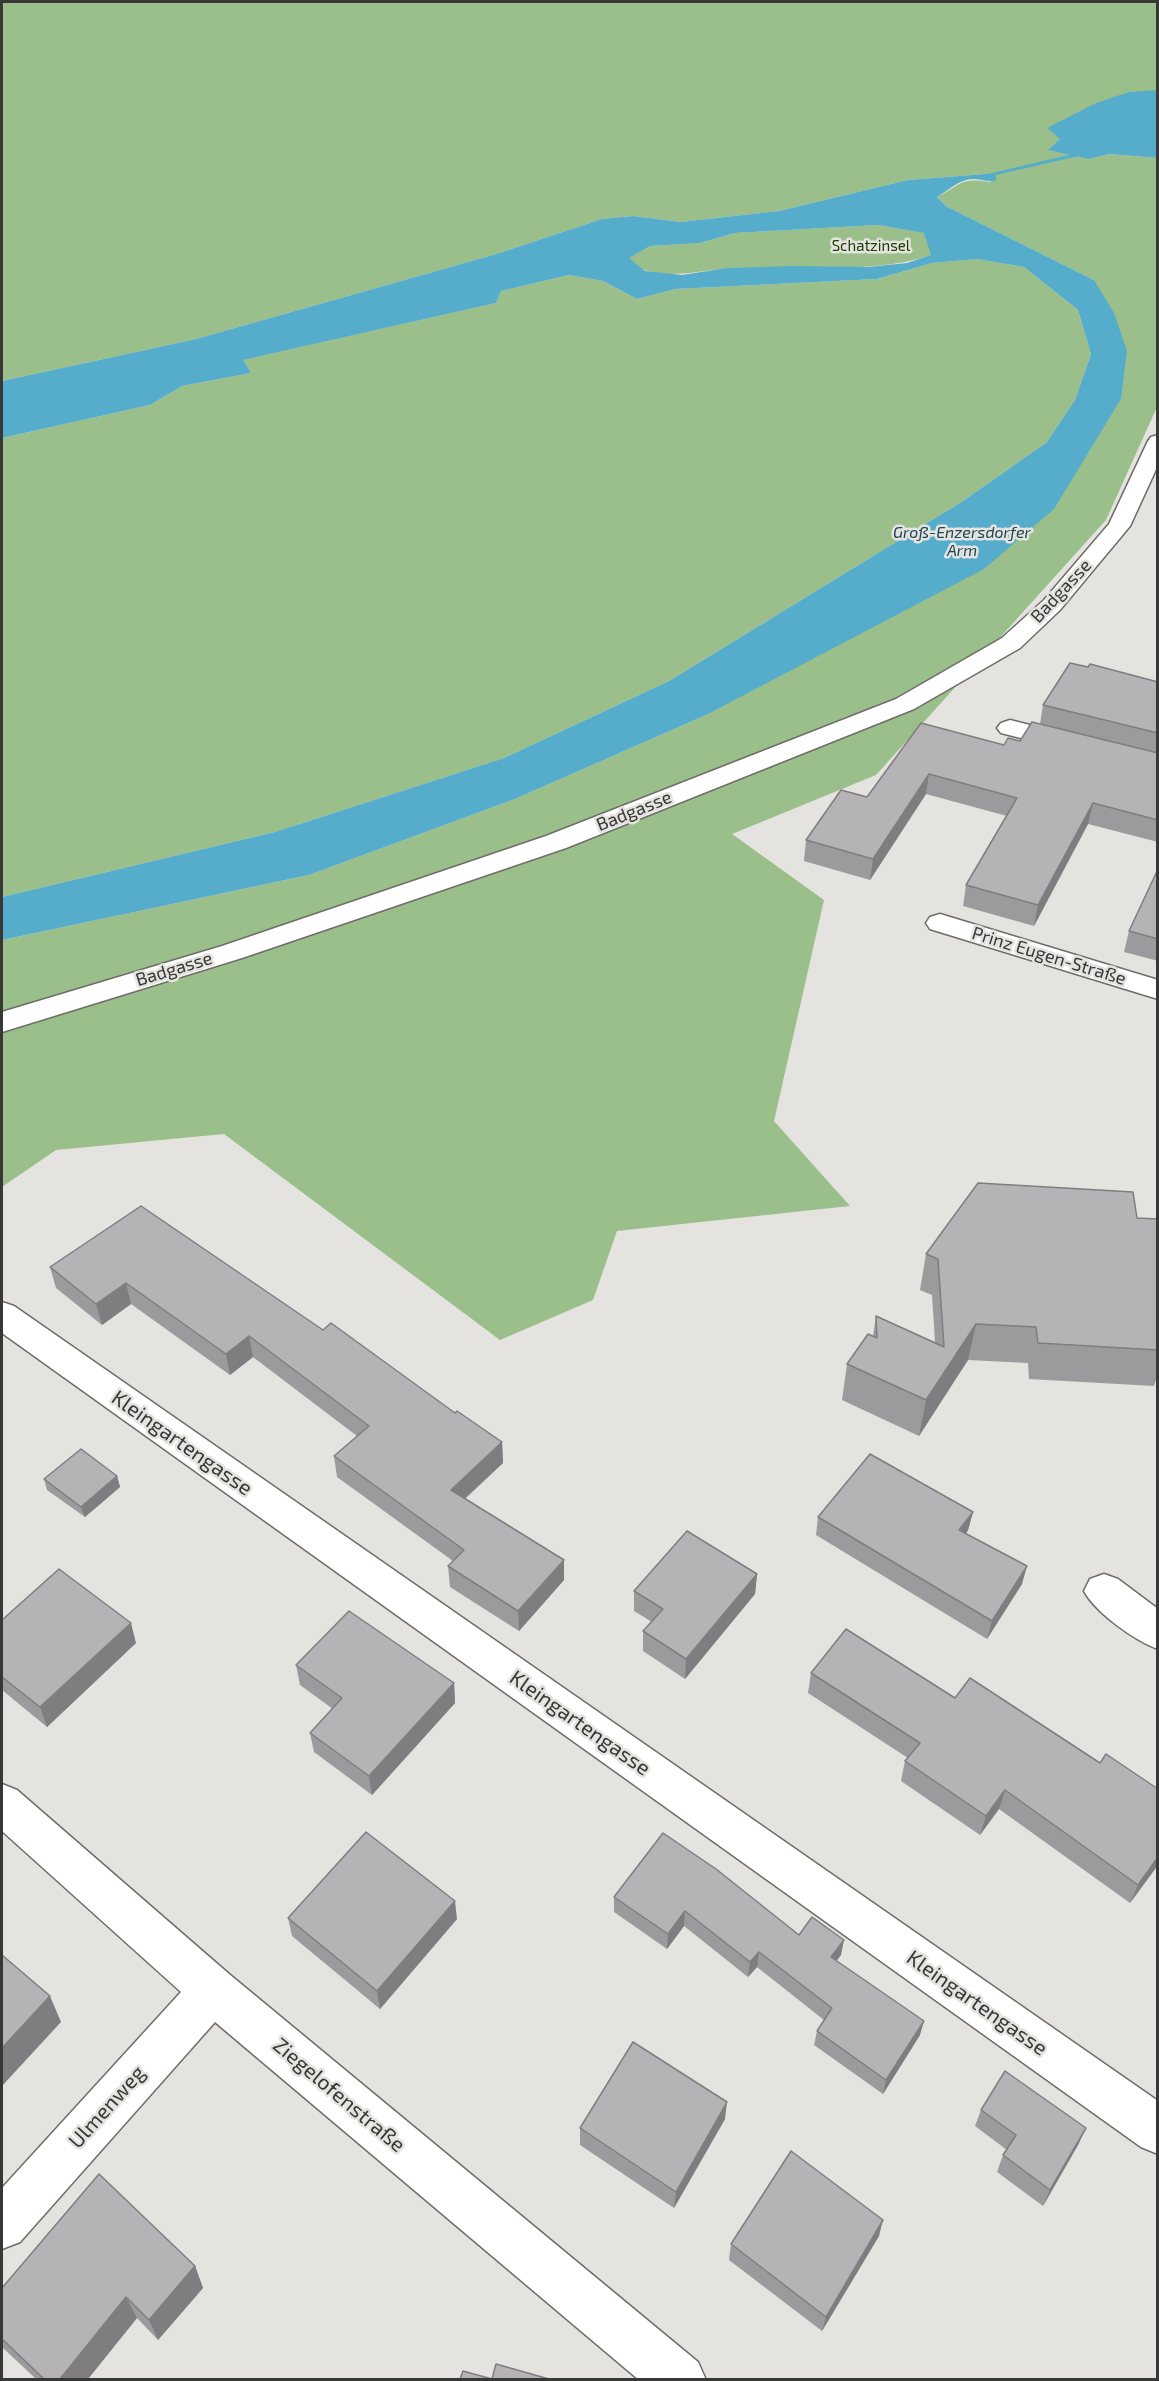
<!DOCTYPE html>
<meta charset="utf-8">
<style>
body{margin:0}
#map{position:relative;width:1159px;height:2381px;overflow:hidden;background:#e4e3df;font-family:"Exo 2",sans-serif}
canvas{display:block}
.frame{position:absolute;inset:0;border:3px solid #373735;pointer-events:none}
</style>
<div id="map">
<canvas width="1159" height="2381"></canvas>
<div class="frame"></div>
</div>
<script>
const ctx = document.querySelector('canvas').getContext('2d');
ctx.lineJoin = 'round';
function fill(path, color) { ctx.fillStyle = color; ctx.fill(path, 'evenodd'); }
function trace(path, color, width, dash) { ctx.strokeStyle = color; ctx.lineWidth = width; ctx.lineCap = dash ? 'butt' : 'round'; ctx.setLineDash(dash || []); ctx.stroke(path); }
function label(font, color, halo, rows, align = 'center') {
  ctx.font = font + ' "Exo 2",sans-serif'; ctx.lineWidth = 5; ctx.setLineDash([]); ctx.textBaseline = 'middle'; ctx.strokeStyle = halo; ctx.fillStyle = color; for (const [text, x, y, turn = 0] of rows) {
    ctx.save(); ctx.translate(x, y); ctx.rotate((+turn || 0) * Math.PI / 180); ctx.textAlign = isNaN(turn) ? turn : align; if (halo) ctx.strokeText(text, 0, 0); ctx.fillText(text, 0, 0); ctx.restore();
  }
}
const green = new Path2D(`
 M 2,2 L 1157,2 L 1157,90 L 1061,139 L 1049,149 L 1089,159 L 1109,154 L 1157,158 L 1157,407 L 1106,520 L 876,775 L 732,834 L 824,900 L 774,1121 L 850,1206 L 617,1231 L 593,1300 L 500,1340 L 224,1134 L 56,1150 L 2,1187 L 2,940 L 309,875 L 515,799 L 706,715 L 1121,400 L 1094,280 L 946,206 L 937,197 C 962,184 960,177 991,182 L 985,174 L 908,180 L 779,211 L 681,222 L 633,216 L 602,219 L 493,255 L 196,339 L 2,381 Z
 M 878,225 L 925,233 L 932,255 C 870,275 799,265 734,268 C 705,269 676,279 647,271 C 640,270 634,262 628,258 L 650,246 L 700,243 L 735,233 Z
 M 977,259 L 1024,267 L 1078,310 L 1091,354 L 1075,400 L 1047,442 L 963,501 L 669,681 L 504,758 L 275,832 L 2,897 L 2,438 L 150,405 L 182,386 L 251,373 L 242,360 L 496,303 L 501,291 L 569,275 L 603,281 L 637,299 L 675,289 L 877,279 L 932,263 Z`);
const water = new Path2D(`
 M 1157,90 L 1157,158 L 1109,154 L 1089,159 L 1048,150 L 1060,139 L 1047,128 L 1096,103 L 1129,92 Z
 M 985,174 L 995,175 L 997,180 C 988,183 982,179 973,179 C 960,179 947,191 937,197 L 946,206 L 1094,280 L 1114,313 L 1127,351 L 1121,399 L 1054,509 L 984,569 L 706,715 L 515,799 L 309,875 L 2,940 L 2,897 L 275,832 L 504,758 L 669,681 L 963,501 L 1047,442 L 1075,400 L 1091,354 L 1078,310 L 1024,267 L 977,259 L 932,263 L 877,279 L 675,289 L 637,299 L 603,281 L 569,275 L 501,291 L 496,303 L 243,360 L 251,373 L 182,386 L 150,405 L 2,438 L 2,381 L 196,339 L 493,255 L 602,219 L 633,216 L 681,222 L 779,211 L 908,180 ZM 878,225 L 924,233 L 931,255 L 907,263 L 868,267 L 792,266 L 727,268 L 682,275 L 645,271 L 629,258 L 650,246 L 700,243 L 735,233 Z`);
const stream = new Path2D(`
 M 1090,150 L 1092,153 L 978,179 L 975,177 Z`);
const minor = new Path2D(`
 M 1158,435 L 1158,465 L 1130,526 L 1060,610 L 1020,648 L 914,709 L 566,848 L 242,958 L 2,1032 L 2,1012 L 222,946 L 546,836 L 896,699 L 1002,638 L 1044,600 L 1109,524 L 1148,441 L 1151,437 Z
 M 1010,720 L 1158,757 L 1158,773 L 1001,733 L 997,728 L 1001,723 Z
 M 940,914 L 1158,980 L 1158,999 L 930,929 L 926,923 L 930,917 Z
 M 2,1302 L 14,1306 L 1158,2101 L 1158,2154 L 1141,2147 L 2,1333 Z
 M 1104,1574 L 1118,1579 L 1158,1609 L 1158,1649 C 1135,1641 1095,1612 1084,1591 L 1090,1579 Z
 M 2,1784 L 17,1790 L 229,1974 L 698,2362 L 706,2380 L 639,2380 L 215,2022 L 20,2242 L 2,2249 L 2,2188 L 181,1992 L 2,1831 Z`);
const wall = new Path2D(`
 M 1158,682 L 1158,842 L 1088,824 L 1034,926 L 963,906 L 966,885 L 1007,816 L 926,794 L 870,880 L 804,861 L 806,840 L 867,797 L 1004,745 L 1020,741 L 1040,724 L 1043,705 Z
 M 1158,869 L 1158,961 L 1124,952 L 1129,931 Z
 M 141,1206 L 323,1330 L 455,1413 L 502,1442 L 503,1463 L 465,1499 L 564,1560 L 564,1580 L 519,1631 L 450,1587 L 448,1566 L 453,1561 L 337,1477 L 334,1456 L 357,1436 L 253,1357 L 230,1375 L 131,1304 L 102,1325 L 56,1288 L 50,1267 Z
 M 1137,1218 L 1158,1219 L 1158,1374 L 1154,1386 L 1029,1379 L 1028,1363 L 968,1360 L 919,1436 L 842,1400 L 847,1364 L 873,1336 L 876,1316 L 935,1342 L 932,1295 L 920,1290 L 926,1254 Z
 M 117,1476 L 120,1487 L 85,1517 L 47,1490 L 44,1479 Z
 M 973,1512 L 968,1530 L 966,1534 L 1022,1584 L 987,1639 L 816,1535 L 818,1517 Z
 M 757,1574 L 755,1594 L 685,1679 L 643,1651 L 643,1631 L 652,1622 L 634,1611 L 634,1591 Z
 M 2,1620 L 136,1643 L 47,1727 L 2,1690 Z
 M 296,1665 L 454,1683 L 455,1703 L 372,1795 L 314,1752 L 310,1733 L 333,1709 L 300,1685 Z
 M 811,1673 L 955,1698 L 1158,1789 L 1158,1865 L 1130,1903 L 999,1809 L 980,1835 L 901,1781 L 905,1761 L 908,1758 L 808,1693 Z
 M 663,1833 L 799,1935 L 841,1955 L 836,1961 L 920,2035 L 883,2094 L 814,2045 L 817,2031 L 824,2020 L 757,1967 L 748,1977 L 684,1926 L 667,1949 L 614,1912 L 614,1897 Z
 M 288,1918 L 457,1919 L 380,2009 L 292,1936 Z
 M 981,2110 L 1086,2128 L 1078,2145 L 1043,2206 L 997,2172 L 1003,2155 L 1007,2150 L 975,2126 Z
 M 725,2119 L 674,2208 L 580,2145 L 580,2128 Z
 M 879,2236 L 822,2331 L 729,2260 L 731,2244 Z
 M 195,2266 L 203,2288 L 158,2340 L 137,2318 L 88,2379 L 36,2379 L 2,2347 L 2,2288 Z`);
const shadedWall = new Path2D(`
 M 929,774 L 926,794 L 870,880 L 873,859 Z
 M 1093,803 L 1088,824 L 1034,926 L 1038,905 Z
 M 126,1283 L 131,1304 L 102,1325 L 96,1304 Z
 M 976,1324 L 968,1360 L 919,1436 L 926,1400 Z
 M 249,1336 L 253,1357 L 230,1375 L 226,1354 Z
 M 502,1442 L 503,1463 L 452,1510 L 451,1490 Z
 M 117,1476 L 120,1487 L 85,1517 L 81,1507 Z
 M 973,1512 L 968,1530 L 955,1548 L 959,1530 Z
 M 564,1560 L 564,1580 L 519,1631 L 518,1611 Z
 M 1027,1566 L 1022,1584 L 987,1639 L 992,1621 Z
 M 757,1574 L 755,1594 L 685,1679 L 686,1659 Z
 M 131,1623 L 136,1643 L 47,1727 L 40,1707 Z
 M 454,1683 L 455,1703 L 372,1795 L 369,1776 Z
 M 1005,1790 L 999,1809 L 980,1835 L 986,1816 Z
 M 1158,1857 L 1158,1865 L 1130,1903 L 1138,1885 Z
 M 455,1901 L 457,1919 L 380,2009 L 377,1991 Z
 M 685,1911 L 684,1926 L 667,1949 L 668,1934 Z
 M 844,1940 L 841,1955 L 828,1972 L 831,1957 Z
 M 759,1952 L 757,1967 L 748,1977 L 750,1962 Z
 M 50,1996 L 61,2022 L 2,2086 L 2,2048 Z
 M 924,2021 L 920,2035 L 883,2094 L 886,2080 Z
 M 727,2102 L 725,2119 L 674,2208 L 676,2192 Z
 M 1086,2128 L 1078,2145 L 1043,2206 L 1050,2190 Z
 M 883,2220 L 879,2236 L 822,2331 L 826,2317 Z
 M 195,2266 L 203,2288 L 158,2340 L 149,2320 Z
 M 126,2297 L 137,2318 L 88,2379 L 60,2379 Z`);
const building = new Path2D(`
 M 1070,663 L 1088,667 L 1090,664 L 1158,682 L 1158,733 L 1043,705 Z
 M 1032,722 L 1158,753 L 1158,820 L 1093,803 L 1038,905 L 966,885 L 1017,798 L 929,774 L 873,859 L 806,840 L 841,790 L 867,797 L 921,723 L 1004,745 L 1008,738 L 1020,741 Z
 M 1158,869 L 1158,939 L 1129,931 Z
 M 978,1183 L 1133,1192 L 1137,1218 L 1158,1219 L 1158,1350 L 1038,1343 L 1036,1327 L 976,1324 L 926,1400 L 847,1364 L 868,1334 L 877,1338 L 876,1316 L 944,1347 L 938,1259 L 926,1254 Z
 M 141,1206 L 323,1330 L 331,1323 L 455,1413 L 457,1411 L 502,1442 L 451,1490 L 564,1560 L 518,1611 L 448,1566 L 464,1550 L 334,1456 L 369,1426 L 249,1336 L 226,1354 L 126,1283 L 96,1304 L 50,1267 Z
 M 81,1449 L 117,1476 L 81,1507 L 44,1479 Z
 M 870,1454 L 973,1512 L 959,1530 L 1027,1566 L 992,1621 L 818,1517 Z
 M 687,1531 L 757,1574 L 686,1659 L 643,1631 L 663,1609 L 634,1591 Z
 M 59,1569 L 131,1623 L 40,1707 L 2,1677 L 2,1620 Z
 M 349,1611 L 454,1683 L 369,1776 L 310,1733 L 342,1698 L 296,1665 Z
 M 846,1629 L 955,1698 L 970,1678 L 1100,1763 L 1106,1754 L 1158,1789 L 1158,1857 L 1138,1885 L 1005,1790 L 986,1816 L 905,1761 L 920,1743 L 811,1673 Z
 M 366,1832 L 455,1901 L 377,1991 L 288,1918 Z
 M 663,1833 L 716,1869 L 799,1935 L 812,1917 L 844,1940 L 831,1957 L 924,2021 L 886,2080 L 817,2031 L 832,2008 L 759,1952 L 750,1962 L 685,1911 L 668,1934 L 614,1897 Z
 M 2,1955 L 50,1996 L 2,2048 Z
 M 633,2042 L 727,2102 L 676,2192 L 580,2128 Z
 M 1005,2071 L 1086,2128 L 1050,2190 L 1003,2155 L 1016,2135 L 981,2110 Z
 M 791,2151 L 883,2220 L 826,2317 L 731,2244 Z
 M 99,2174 L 195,2266 L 149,2320 L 126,2297 L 60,2379 L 44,2379 L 2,2339 L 2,2288 Z
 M 496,2364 L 549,2379 L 460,2379 L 463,2371 L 492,2379 Z`);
const farParknames = [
 ["Schatzinsel",871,246]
];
const farWaternames = [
 ["Groß-Enzersdorfer",962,533],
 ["Arm",962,551]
];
const streetNames = [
 ["Badgasse",1061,591,-47],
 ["Badgasse",634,811,-22],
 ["Prinz Eugen-Straße",1049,956,17],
 ["Badgasse",174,969,-17]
];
const nearStreetnames = [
 ["Kleingartengasse",182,1443,35],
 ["Kleingartengasse",580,1723,35],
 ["Kleingartengasse",977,2003,35],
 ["Ziegelofenstraße",339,2095,40],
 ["Ulmenweg",107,2107,-48]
];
fill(green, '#9bbf8a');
fill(water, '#56adcb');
fill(stream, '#56adcb');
trace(minor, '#6e6d69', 3);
fill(minor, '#fff');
fill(wall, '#9d9a9d');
fill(shadedWall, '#7f7d7f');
fill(building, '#b6b3b6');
trace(building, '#7f7d7f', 1.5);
label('15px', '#1a4000', '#e4e3df', farParknames);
label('italic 16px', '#1f4653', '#e4e3df', farWaternames);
label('18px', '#373735', '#e4e3df', streetNames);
label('21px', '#373735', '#e4e3df', nearStreetnames);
</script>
